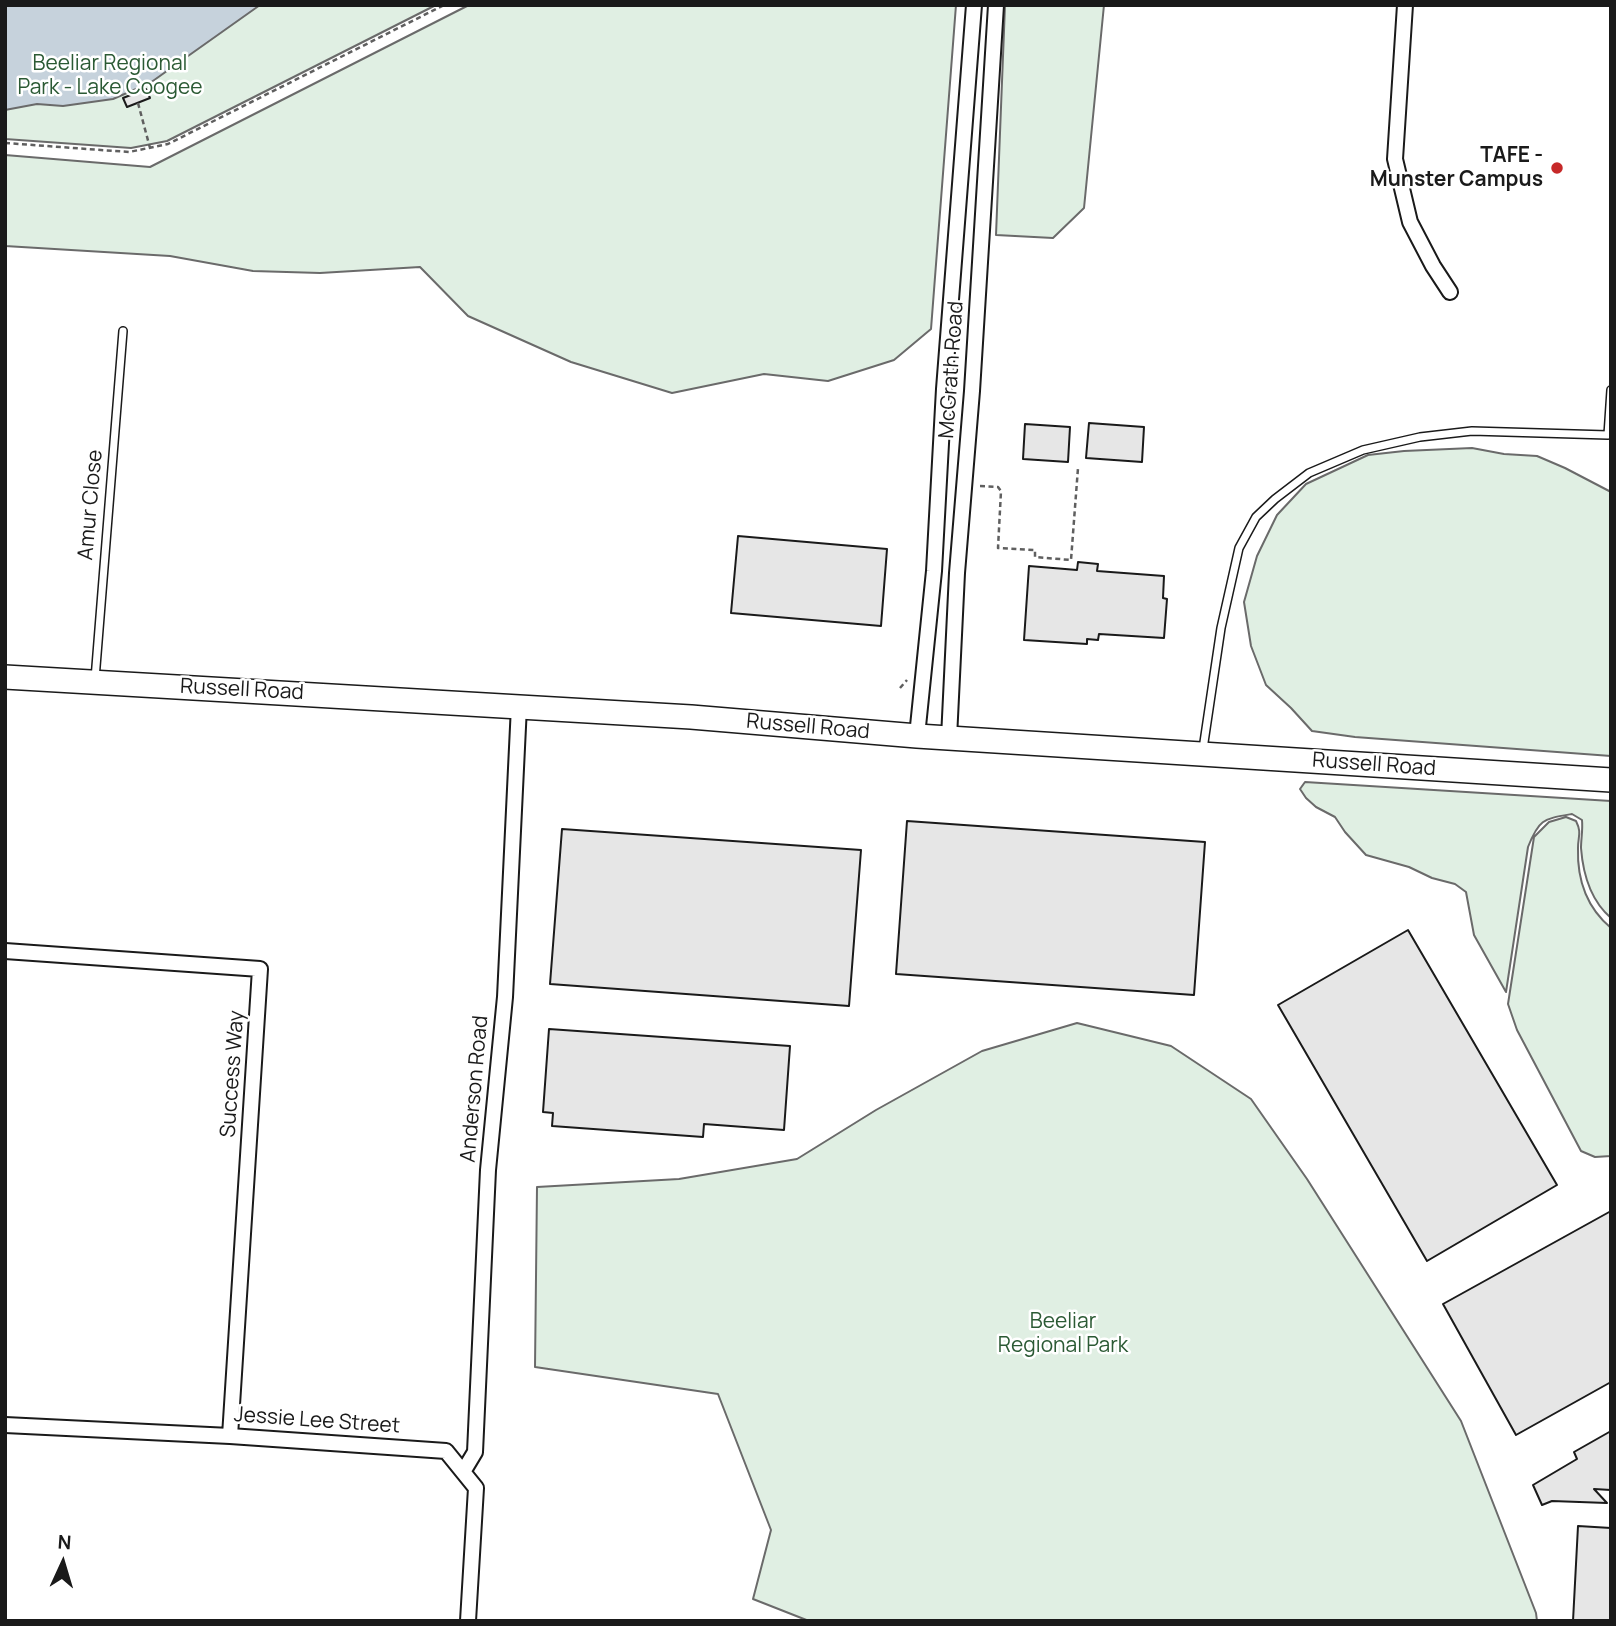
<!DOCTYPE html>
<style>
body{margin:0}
#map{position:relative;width:1616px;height:1626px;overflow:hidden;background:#fff;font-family:Manrope,sans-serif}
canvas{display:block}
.frame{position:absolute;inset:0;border:7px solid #1a1a1a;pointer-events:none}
.north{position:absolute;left:28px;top:1528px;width:70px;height:70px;-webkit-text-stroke:5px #fff;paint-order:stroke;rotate:4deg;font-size:19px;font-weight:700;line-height:28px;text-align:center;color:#1a1a1a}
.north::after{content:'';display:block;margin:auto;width:24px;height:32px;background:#1a1a1a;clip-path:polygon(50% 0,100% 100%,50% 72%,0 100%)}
</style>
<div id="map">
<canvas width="1616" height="1626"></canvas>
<div class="frame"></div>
<div class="north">N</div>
</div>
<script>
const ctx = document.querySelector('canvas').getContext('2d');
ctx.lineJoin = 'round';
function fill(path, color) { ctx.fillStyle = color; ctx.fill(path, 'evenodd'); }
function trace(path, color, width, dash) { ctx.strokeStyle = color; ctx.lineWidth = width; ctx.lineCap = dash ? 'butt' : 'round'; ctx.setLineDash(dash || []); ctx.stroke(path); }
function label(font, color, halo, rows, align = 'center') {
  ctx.font = font + ' Manrope,sans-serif'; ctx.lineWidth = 5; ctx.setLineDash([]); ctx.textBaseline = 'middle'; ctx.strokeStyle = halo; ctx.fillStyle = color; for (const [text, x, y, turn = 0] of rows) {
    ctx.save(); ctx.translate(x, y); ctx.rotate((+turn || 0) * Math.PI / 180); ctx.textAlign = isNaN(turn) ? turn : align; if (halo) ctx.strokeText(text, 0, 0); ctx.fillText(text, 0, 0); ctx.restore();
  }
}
const green = new Path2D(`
 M 5,5 L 436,5 L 167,141 L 131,148 L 5,139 Z
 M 469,5 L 956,5 L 931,329 L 894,360 L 828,381 L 764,374 L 672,393 L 571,362 L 468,316 L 420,267 L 320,273 L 253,271 L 170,256 L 5,246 L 5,155 L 150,167 Z
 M 1005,5 L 1104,5 L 1084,208 L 1053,238 L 996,235 Z
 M 1472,448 L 1504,454 L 1537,456 L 1565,468 L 1611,492 L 1611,756 L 1355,737 L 1312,731 L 1291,708 L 1266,685 L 1251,646 L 1244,602 L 1257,556 L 1277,515 L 1306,484 L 1368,455 L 1404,451 Z
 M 1305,782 L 1611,801 L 1611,918 C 1590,900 1583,874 1581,848 C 1581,839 1583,830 1582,820 L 1572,814 C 1543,819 1539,819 1528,847 L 1506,992 L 1474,935 L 1466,892 L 1455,884 L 1432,878 L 1409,867 L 1366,855 L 1345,832 L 1335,817 L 1316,807 L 1306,798 L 1300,789 Z
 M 1566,817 L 1576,821 C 1582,833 1578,836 1578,848 C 1577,880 1586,907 1611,928 L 1611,1156 L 1595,1157 L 1581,1151 L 1517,1030 L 1508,1004 L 1534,837 L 1549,822 Z
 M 1077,1023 L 1171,1046 L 1251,1099 L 1307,1179 L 1461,1421 L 1536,1613 L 1537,1621 L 809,1621 L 753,1599 L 771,1530 L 718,1394 L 535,1367 L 537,1187 L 679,1179 L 797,1159 L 876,1110 L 982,1051 Z`);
const water = new Path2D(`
 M 5,5 L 260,5 L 150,83 L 113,99 L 63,106 L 37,104 L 5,110 Z`);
const building = new Path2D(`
 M 146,89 L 150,98 L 127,107 L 123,98 Z
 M 1089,423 L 1144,427 L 1142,462 L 1086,458 Z
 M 1025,424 L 1070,427 L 1068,462 L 1023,459 Z
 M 738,536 L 887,549 L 881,626 L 731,613 Z
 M 1078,562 L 1098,564 L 1097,571 L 1164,576 L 1163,598 L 1167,599 L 1164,638 L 1099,634 L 1098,640 L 1087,639 L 1087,644 L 1024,640 L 1029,566 L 1077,570 Z
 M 907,821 L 1205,842 L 1194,995 L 896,974 Z
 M 562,829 L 861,850 L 849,1006 L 550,984 Z
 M 1408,930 L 1557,1185 L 1427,1261 L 1278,1005 Z
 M 549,1029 L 790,1046 L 784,1130 L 704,1124 L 703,1137 L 552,1126 L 553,1113 L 543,1112 Z
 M 1611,1211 L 1611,1382 L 1516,1435 L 1443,1304 Z
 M 1611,1431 L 1611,1490 L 1594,1489 L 1607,1503 L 1552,1501 L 1542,1505 L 1533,1485 L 1577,1459 L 1574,1452 Z
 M 1578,1526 L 1611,1528 L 1611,1621 L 1573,1621 Z`);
const path = new Path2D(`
 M 138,103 L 150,148
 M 5,143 L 129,152 L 168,144 L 444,5
 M 980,486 L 998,487 L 1001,491 L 998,548 L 1035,550 L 1035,557 L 1071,560 L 1078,468
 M 900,688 L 907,680`);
const service = new Path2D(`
 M 95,679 L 123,331
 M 1203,749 L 1221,628 L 1239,548 L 1256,517 L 1275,499 L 1309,473 L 1363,450 L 1420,437 L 1472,431 L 1608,435 L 1611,390`);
const minor = new Path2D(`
 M 1405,5 L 1395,159 L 1410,222 L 1433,266 L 1450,292
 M 917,736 L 934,571 L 944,389 L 974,5
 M 949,738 L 957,573 L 972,391 L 996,5
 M 5,951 L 260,969 L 230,1436
 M 5,1425 L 230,1436 L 446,1451 L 476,1488 L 468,1621
 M 463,1472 L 475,1452 L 488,1170 L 505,997 L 519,706`);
const primary = new Path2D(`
 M 5,677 L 691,717 L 917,736 L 1611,780`);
const markers = [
 [1557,168,7,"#c62828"]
];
const parkNames = [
 ["Beeliar Regional",110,64],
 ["Park - Lake Coogee",110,88],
 ["Beeliar",1063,1322],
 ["Regional Park",1063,1346]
];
const poiNames = [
 ["TAFE -",1543,156],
 ["Munster Campus",1543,180]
];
const streetNames = [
 ["McGrath Road",952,370,-86],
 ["Amur Close",91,505,-85],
 ["Russell Road",242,690,3],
 ["Russell Road",808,727,5],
 ["Russell Road",1374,765,4],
 ["Success Way",233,1074,-86],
 ["Anderson Road",475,1089,-85],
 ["Jessie Lee Street",317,1421,4]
];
fill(green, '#e0efe3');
trace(green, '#6a6a6a', 2);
fill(water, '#c6d2dc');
trace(water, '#6a6a6a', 2);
fill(building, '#e6e6e6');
trace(building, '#1a1a1a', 2);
trace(service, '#1a1a1a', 10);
trace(minor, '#1a1a1a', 18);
trace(primary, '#1a1a1a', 26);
trace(path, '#5f5f5f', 2.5, [5, 3.5]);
trace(service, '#fff', 7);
trace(minor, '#fff', 14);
trace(primary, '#fff', 23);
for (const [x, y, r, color] of markers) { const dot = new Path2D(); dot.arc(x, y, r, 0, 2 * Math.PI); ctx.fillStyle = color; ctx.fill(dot); trace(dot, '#fff', 2.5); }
label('21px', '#2b5a34', '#fff', parkNames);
label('bold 21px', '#1a1a1a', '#fff', poiNames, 'right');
label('21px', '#1a1a1a', '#fff', streetNames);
</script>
